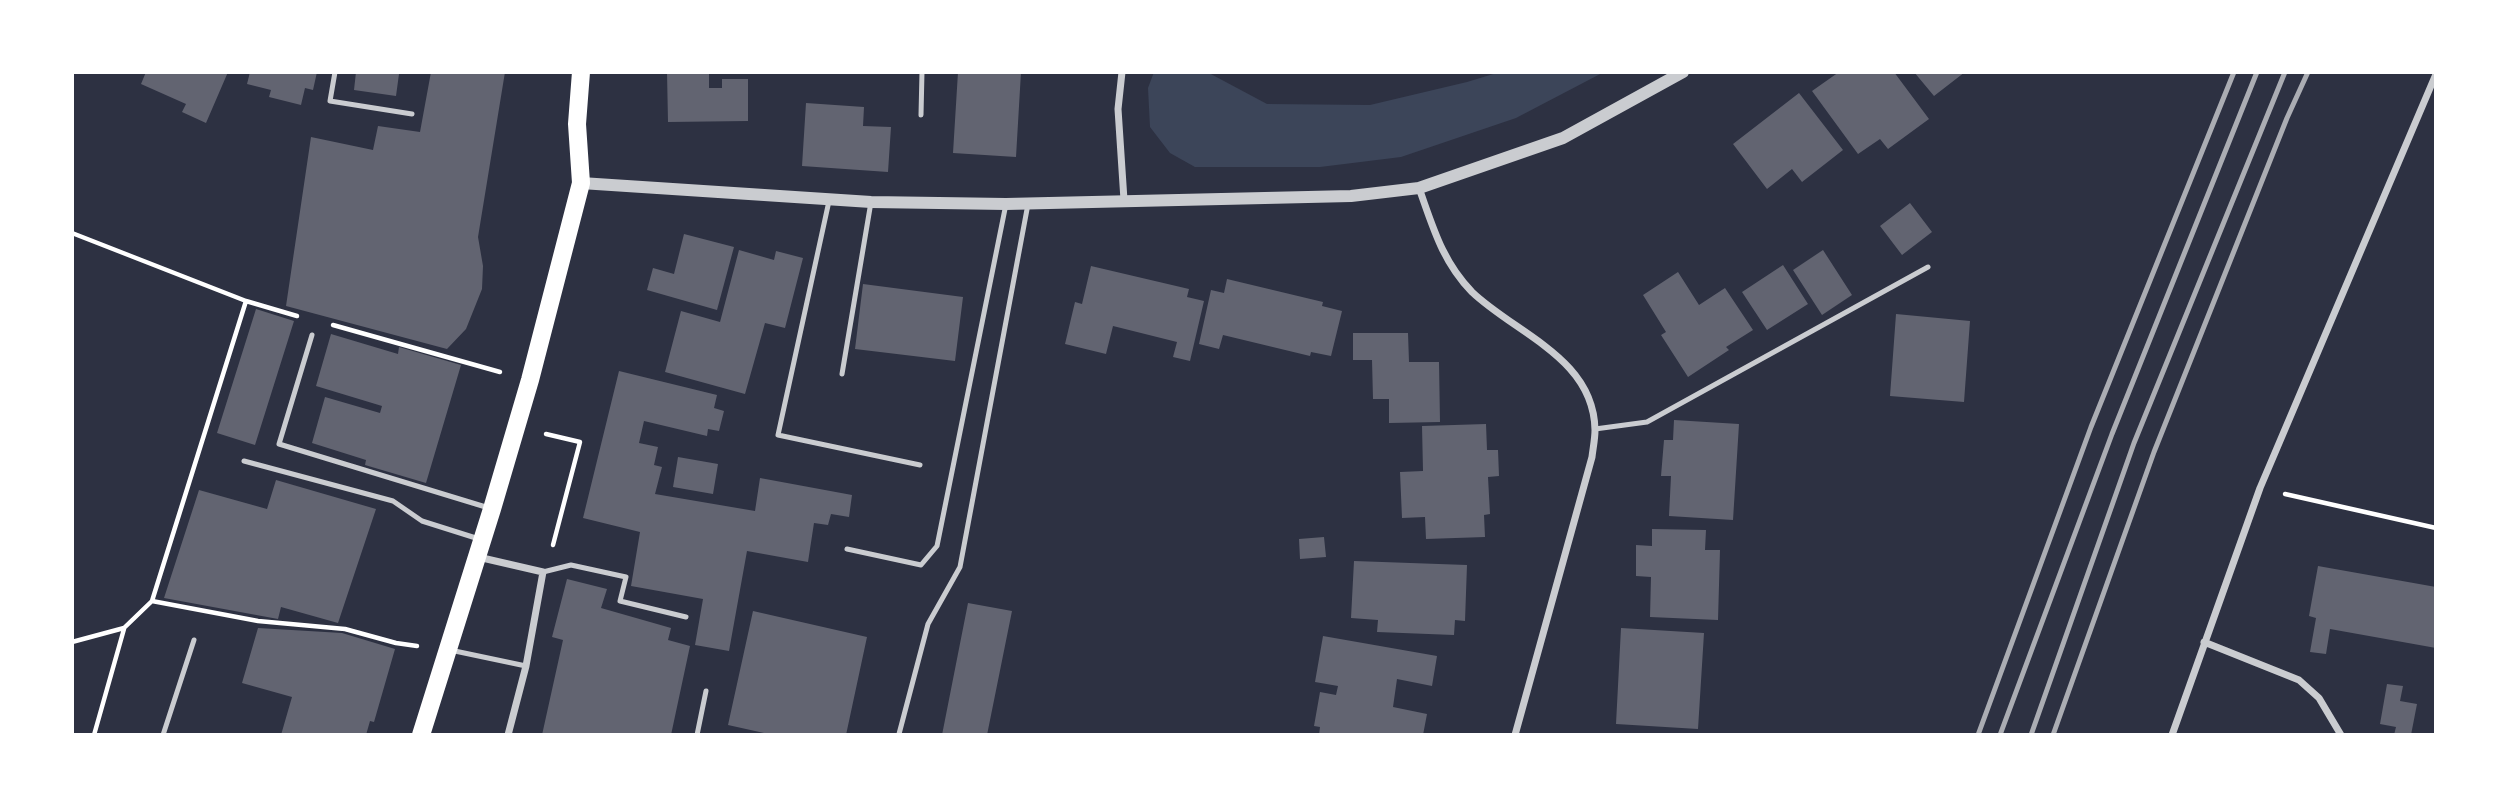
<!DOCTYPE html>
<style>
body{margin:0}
#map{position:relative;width:2508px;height:807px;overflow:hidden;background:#2d3142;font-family:"Open Sans",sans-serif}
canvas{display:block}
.frame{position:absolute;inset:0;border:74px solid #fff;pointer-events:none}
</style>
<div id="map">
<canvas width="2508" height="807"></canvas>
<div class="frame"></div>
</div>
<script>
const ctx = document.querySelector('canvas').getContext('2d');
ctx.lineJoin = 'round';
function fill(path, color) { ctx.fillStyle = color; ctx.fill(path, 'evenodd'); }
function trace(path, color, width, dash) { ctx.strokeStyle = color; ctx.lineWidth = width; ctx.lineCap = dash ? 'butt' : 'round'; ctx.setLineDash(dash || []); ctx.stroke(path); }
const green = new Path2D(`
 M 1154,72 L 1207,72 L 1267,104 L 1370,105 L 1467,82 L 1500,72 L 1604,72 L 1516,118 L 1401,157 L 1320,167 L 1195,167 L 1170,153 L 1150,127 L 1148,88 Z`);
const building = new Path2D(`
 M 146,72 L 228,72 L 206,123 L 182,112 L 186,104 L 141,84 Z
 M 250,72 L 317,72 L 313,90 L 305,88 L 301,105 L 269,97 L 271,90 L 247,84 Z
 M 356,72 L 399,74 L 396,96 L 354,90 Z
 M 431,72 L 505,72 L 478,237 L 483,266 L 482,289 L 466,329 L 447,349 L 286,306 L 311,137 L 373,150 L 378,126 L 420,132 Z
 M 667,72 L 709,72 L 709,88 L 722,88 L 722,79 L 748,79 L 748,121 L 668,122 Z
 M 958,72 L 1021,72 L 1016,157 L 953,153 Z
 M 1839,72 L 1894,72 L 1929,119 L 1888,149 L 1880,139 L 1858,154 L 1812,91 Z
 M 1914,72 L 1965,72 L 1934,96 Z
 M 1799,93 L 1843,150 L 1802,182 L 1792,169 L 1767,189 L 1733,144 Z
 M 806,103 L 864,107 L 863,126 L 891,127 L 888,172 L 802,166 Z
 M 1910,203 L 1932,232 L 1902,255 L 1880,226 Z
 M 684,234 L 734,247 L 717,310 L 647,290 L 653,268 L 674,274 Z
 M 739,250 L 774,260 L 776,251 L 803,258 L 785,328 L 765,323 L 745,394 L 665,372 L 681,311 L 720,322 Z
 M 1823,250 L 1852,295 L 1822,315 L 1793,270 Z
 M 1783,265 L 1808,304 L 1767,330 L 1742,292 Z
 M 1091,266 L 1189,289 L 1187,297 L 1204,301 L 1190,361 L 1173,357 L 1177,342 L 1113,326 L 1106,354 L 1065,344 L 1075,302 L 1082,304 Z
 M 1678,272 L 1699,305 L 1725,288 L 1753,330 L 1726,347 L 1729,350 L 1688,377 L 1661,335 L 1666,332 L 1643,295 Z
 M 1227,279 L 1323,302 L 1322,306 L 1342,311 L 1331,356 L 1311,352 L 1310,356 L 1223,335 L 1219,349 L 1199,344 L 1211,290 L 1224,293 Z
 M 863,284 L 963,297 L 955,361 L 855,349 Z
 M 256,309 L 294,321 L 255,445 L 217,433 Z
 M 1896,314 L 1970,321 L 1964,402 L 1890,396 Z
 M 1353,333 L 1408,333 L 1409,362 L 1439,362 L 1440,422 L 1389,423 L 1389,399 L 1373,399 L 1372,360 L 1353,360 Z
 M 331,334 L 398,354 L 399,347 L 461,365 L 426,483 L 365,465 L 366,460 L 312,443 L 325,397 L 380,413 L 382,406 L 316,386 Z
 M 619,371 L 717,395 L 714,408 L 724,411 L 719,431 L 708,429 L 707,436 L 644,421 L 639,443 L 658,447 L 654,465 L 662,467 L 655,494 L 755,511 L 760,478 L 852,495 L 849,517 L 831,514 L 828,525 L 814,523 L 808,562 L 747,551 L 729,651 L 695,645 L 703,599 L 631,586 L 640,532 L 583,518 Z
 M 1674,420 L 1739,424 L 1733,520 L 1669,516 L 1671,476 L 1661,476 L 1664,440 L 1673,440 Z
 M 1486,424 L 1487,450 L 1498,450 L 1499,476 L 1488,477 L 1490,514 L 1484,515 L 1485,537 L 1426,539 L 1425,517 L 1402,518 L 1400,472 L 1423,471 L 1422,426 Z
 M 678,457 L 718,464 L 713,494 L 673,487 Z
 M 276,480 L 376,509 L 338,623 L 281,607 L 278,619 L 164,598 L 199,490 L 267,509 Z
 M 1652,529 L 1706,530 L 1705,550 L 1720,550 L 1718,620 L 1650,617 L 1651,577 L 1636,576 L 1636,545 L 1652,546 Z
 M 1324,537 L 1326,557 L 1300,559 L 1299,539 Z
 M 1354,561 L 1467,565 L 1465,621 L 1455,620 L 1454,635 L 1377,632 L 1378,620 L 1351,618 Z
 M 2318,566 L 2436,587 L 2436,648 L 2330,629 L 2326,654 L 2310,652 L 2316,618 L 2309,616 Z
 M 567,579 L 607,589 L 601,608 L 671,628 L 668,640 L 690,646 L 671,735 L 542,735 L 563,640 L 552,637 Z
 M 968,603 L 1012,611 L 987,735 L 942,735 Z
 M 753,611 L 867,637 L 846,735 L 773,735 L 728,725 Z
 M 258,628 L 342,633 L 395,649 L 374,722 L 370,721 L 366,735 L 281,735 L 292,697 L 242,683 Z
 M 1621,628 L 1704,633 L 1698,729 L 1616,724 Z
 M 1323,636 L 1437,656 L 1432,686 L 1397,679 L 1393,707 L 1427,714 L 1423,735 L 1319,735 L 1320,727 L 1314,726 L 1320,692 L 1336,695 L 1338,686 L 1315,682 Z
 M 2387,684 L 2403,686 L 2400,701 L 2417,704 L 2411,735 L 2394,735 L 2396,727 L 2380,724 Z`);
const path = new Path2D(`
 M 72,233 L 246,301 L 297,316
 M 333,325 L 500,372
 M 546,434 L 580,442 L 553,545
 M 2285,494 L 2436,528
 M 152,601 L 258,621 L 345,629 L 396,643 L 417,646
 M 72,642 L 124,628 L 152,601 L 246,301
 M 94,735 L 124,629`);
const service = new Path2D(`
 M 335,72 L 330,101 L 412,114
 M 921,115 L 922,72
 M 829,201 L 778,435 L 920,465
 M 312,335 L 279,444 L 489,508
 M 842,374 L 871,202
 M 1595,429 L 1647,422 L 1928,267
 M 244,461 L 393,501 L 422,521 L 479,539
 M 847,549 L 921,565 L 937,546 L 1006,204
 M 543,572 L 571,565 L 626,577 L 620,601 L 686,617
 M 450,650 L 526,666
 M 899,734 L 928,624 L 960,567 L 1028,204
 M 163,735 L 194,640
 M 697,735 L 706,691`);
const minor = new Path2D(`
 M 1122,72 L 1118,109 L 1124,200
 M 1419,188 C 1433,227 1442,261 1472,292 C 1516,334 1594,358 1595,430 C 1595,439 1593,448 1592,457 L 1515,735
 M 478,557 L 543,572 L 526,666 L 508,735
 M 2204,642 L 2299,680 L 2319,698 L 2341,735
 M 2172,735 L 2260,488 L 2436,74`);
const tertiary = new Path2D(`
 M 581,183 L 871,202 L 1006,204 L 1351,196 L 1419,188 L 1563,138 L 1683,72`);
const primary = new Path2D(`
 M 421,735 L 492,509 L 530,380 L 581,183 L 577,124 L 581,72`);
const rail = new Path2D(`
 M 1978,735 L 2091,427 L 2234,72
 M 2000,735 L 2112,434 L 2257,72
 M 2031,735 L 2134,443 L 2285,72
 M 2053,735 L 2154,452 L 2287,118 L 2308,72`);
fill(green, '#3c4559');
fill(building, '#626471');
trace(path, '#fff', 4.5);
trace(service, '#caccd0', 5);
trace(minor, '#caccd0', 7);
trace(tertiary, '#caccd0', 12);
trace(primary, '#fff', 18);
trace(rail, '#abadb3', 5);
</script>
